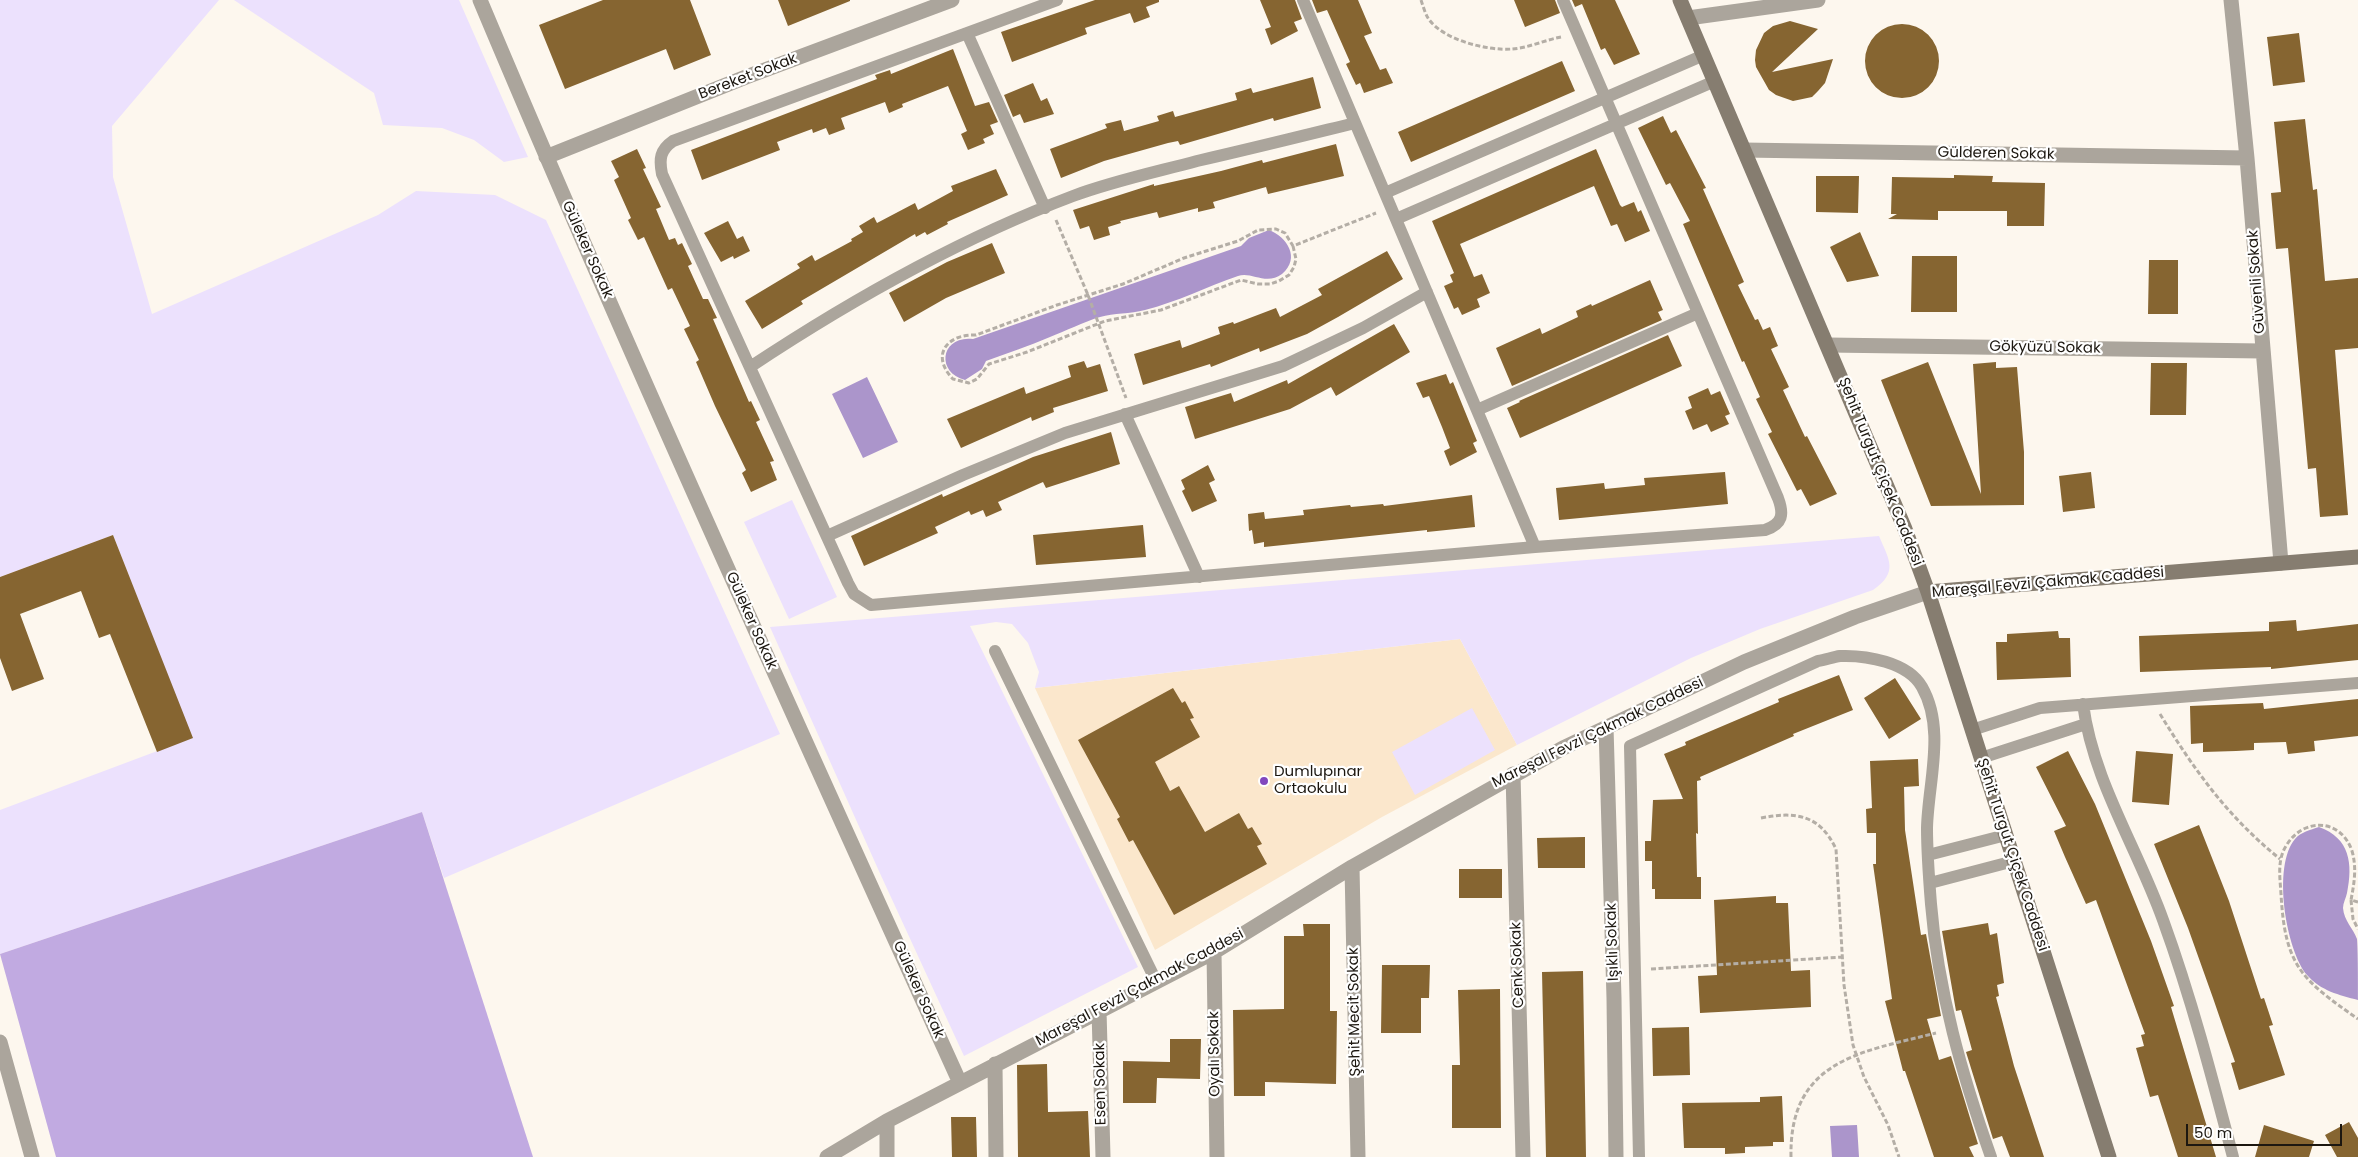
<!DOCTYPE html>
<meta charset="utf-8">
<style>
body{margin:0}
#map{position:relative;width:2358px;height:1157px;overflow:hidden;background:#fdf7ee;font-family:Poppins,sans-serif}
canvas{display:block}
.scale{position:absolute;left:2186px;top:1124px;width:156px;height:22px;box-sizing:border-box;border:2px solid #1c1710;border-top:0;padding-left:6px;font-size:15px;line-height:18px;white-space:nowrap;color:#1c1710;-webkit-text-stroke:4px #fff;paint-order:stroke}
</style>
<div id="map">
<canvas width="2358" height="1157"></canvas>
<div class="scale">50 m</div>
</div>
<script>
const ctx = document.querySelector('canvas').getContext('2d');
ctx.lineJoin = 'round';
function fill(path, color) { ctx.fillStyle = color; ctx.fill(path, 'evenodd'); }
function trace(path, color, width, dash) { ctx.strokeStyle = color; ctx.lineWidth = width; ctx.lineCap = dash ? 'butt' : 'round'; ctx.setLineDash(dash || []); ctx.stroke(path); }
function label(font, color, halo, rows, align = 'center') {
  ctx.font = font + ' Poppins,sans-serif'; ctx.lineWidth = 4.5; ctx.setLineDash([]); ctx.textBaseline = 'middle'; ctx.strokeStyle = halo; ctx.fillStyle = color; for (const [text, x, y, turn = 0] of rows) {
    ctx.save(); ctx.translate(x, y); ctx.rotate((+turn || 0) * Math.PI / 180); ctx.textAlign = isNaN(turn) ? turn : align; if (halo) ctx.strokeText(text, 0, 0); ctx.fillText(text, 0, 0); ctx.restore();
  }
}
const built = new Path2D(`
 M 1460,639 L 1517,745 L 1382,817 L 1155,950 L 1035,688 Z`);
const green = new Path2D(`
 M 0,0 L 219,0 L 112,126 L 113,177 L 152,314 L 378,215 L 416,191 L 495,195 L 546,220 L 780,734 L 444,878 L 422,812 L 0,954 L 0,810 L 192,738 L 113,535 L 0,577 Z
 M 234,0 L 459,0 L 528,157 L 504,162 L 474,140 L 442,128 L 383,125 L 374,93 Z
 M 792,500 L 837,597 L 789,619 L 744,522 Z
 M 1879,536 C 1889,560 1899,572 1873,590 L 1760,629 L 1691,658 L 1517,745 L 1460,639 L 1035,688 L 1039,672 L 1028,643 L 1012,624 L 996,622 L 970,626 L 1138,967 L 964,1056 L 878,869 L 770,627 Z
 M 1472,708 L 1495,750 L 1415,795 L 1392,752 Z`);
const forest = new Path2D(`
 M 422,812 L 533,1157 L 56,1157 L 0,954 Z`);
const water = new Path2D(`
 M 1269,230 C 1287,237 1301,258 1282,274 C 1266,286 1251,271 1238,276 C 1206,287 1177,302 1145,310 C 1130,314 1114,313 1100,317 C 1083,322 1066,331 1050,337 C 1029,346 1007,353 986,361 L 982,369 L 965,380 C 935,372 941,335 973,339 L 1241,246 L 1249,238 Z
 M 867,377 L 898,442 L 863,458 L 832,394 Z
 M 2319,827 C 2350,838 2353,864 2347,893 C 2346,898 2343,903 2343,908 C 2344,921 2353,928 2357,939 C 2358,948 2358,989 2358,1000 C 2339,995 2321,991 2307,975 C 2286,950 2272,866 2295,839 C 2301,832 2310,830 2319,827 Z
 M 1857,1125 L 1859,1157 L 1832,1157 L 1830,1126 Z`);
const building = new Path2D(`
 M 603,0 L 690,0 L 711,55 L 674,70 L 666,49 L 565,89 L 539,25 Z
 M 778,0 L 850,0 L 850,1 L 788,26 Z
 M 1095,0 L 1159,0 L 1159,2 L 1146,7 L 1150,17 L 1134,23 L 1130,13 L 1085,28 L 1087,34 L 1012,62 L 1001,32 Z
 M 1260,0 L 1295,0 L 1302,19 L 1294,22 L 1298,31 L 1271,45 L 1265,29 L 1271,27 Z
 M 1312,0 L 1358,0 L 1372,33 L 1364,36 L 1380,70 L 1386,68 L 1393,83 L 1364,93 L 1360,83 L 1356,85 L 1346,64 L 1350,62 L 1327,10 L 1317,13 Z
 M 1514,0 L 1555,0 L 1560,13 L 1525,27 Z
 M 1572,0 L 1615,0 L 1640,54 L 1614,65 L 1605,48 L 1601,50 L 1582,4 L 1575,7 Z
 M 1790,21 L 1818,29 L 1772,72 L 1833,59 L 1825,83 L 1818,91 L 1812,97 L 1793,101 L 1776,95 L 1769,90 L 1756,67 L 1755,60 L 1756,50 L 1764,33 L 1773,26 Z
 M1865 61a37 37 0 1 1 74 0a37 37 0 1 1-74 0Z
 M 2299,33 L 2305,82 L 2273,86 L 2267,37 Z
 M 953,49 L 975,106 L 989,102 L 998,122 L 990,125 L 994,134 L 983,139 L 985,143 L 968,150 L 961,134 L 967,131 L 948,86 L 902,104 L 903,107 L 889,113 L 885,102 L 841,118 L 845,129 L 829,135 L 826,128 L 813,133 L 812,129 L 777,142 L 780,150 L 702,180 L 691,150 L 877,79 L 875,75 L 890,70 L 891,74 Z
 M 1562,61 L 1575,91 L 1411,162 L 1398,132 Z
 M 1313,77 L 1321,108 L 1274,121 L 1273,118 L 1180,145 L 1178,141 L 1168,143 L 1104,161 L 1061,178 L 1050,149 L 1107,128 L 1105,124 L 1121,120 L 1124,131 L 1159,121 L 1157,116 L 1173,111 L 1175,117 L 1237,100 L 1235,93 L 1251,88 L 1253,93 Z
 M 1033,83 L 1041,101 L 1047,98 L 1054,114 L 1024,123 L 1020,114 L 1013,117 L 1004,95 Z
 M 1663,116 L 1671,133 L 1676,130 L 1706,188 L 1703,189 L 1744,282 L 1738,285 L 1755,320 L 1758,319 L 1763,330 L 1770,327 L 1778,346 L 1771,349 L 1789,387 L 1783,390 L 1805,437 L 1807,436 L 1837,494 L 1810,506 L 1801,489 L 1797,491 L 1768,434 L 1772,432 L 1756,399 L 1760,397 L 1744,361 L 1742,362 L 1683,224 L 1690,221 L 1670,183 L 1666,185 L 1638,128 Z
 M 2305,119 L 2313,190 L 2317,189 L 2325,281 L 2358,278 L 2358,348 L 2335,350 L 2348,515 L 2320,517 L 2316,468 L 2308,469 L 2288,248 L 2276,249 L 2271,193 L 2281,192 L 2274,122 Z
 M 1336,144 L 1344,176 L 1268,194 L 1266,187 L 1213,202 L 1215,208 L 1198,212 L 1198,208 L 1159,218 L 1157,212 L 1120,221 L 1121,223 L 1108,227 L 1110,235 L 1094,240 L 1089,226 L 1080,229 L 1073,210 L 1154,184 L 1154,186 L 1221,171 L 1262,160 L 1263,163 Z
 M 637,149 L 646,168 L 643,169 L 661,207 L 656,209 L 669,240 L 675,238 L 678,245 L 682,243 L 692,264 L 688,266 L 703,299 L 708,299 L 717,318 L 713,319 L 749,402 L 751,401 L 760,420 L 756,422 L 774,461 L 770,462 L 777,480 L 751,492 L 742,473 L 746,470 L 715,406 L 696,362 L 699,360 L 684,329 L 690,326 L 672,288 L 668,290 L 644,237 L 638,240 L 628,220 L 631,218 L 614,180 L 619,177 L 611,161 Z
 M 1596,149 L 1620,205 L 1622,207 L 1634,202 L 1638,212 L 1641,210 L 1650,231 L 1625,242 L 1617,224 L 1611,226 L 1594,186 L 1460,244 L 1474,277 L 1482,274 L 1490,293 L 1477,299 L 1480,307 L 1462,315 L 1458,307 L 1454,309 L 1444,286 L 1453,282 L 1450,275 L 1454,273 L 1432,221 Z
 M 996,169 L 1008,195 L 947,222 L 948,224 L 927,235 L 925,232 L 916,237 L 915,234 L 801,301 L 803,304 L 762,329 L 745,301 L 800,268 L 797,264 L 812,255 L 815,261 L 852,241 L 851,239 L 863,232 L 859,226 L 874,217 L 877,223 L 915,203 L 918,210 L 953,191 L 951,186 Z
 M 1954,175 L 1993,176 L 1992,182 L 2045,183 L 2044,226 L 2007,226 L 2007,211 L 1938,211 L 1938,220 L 1888,219 L 1897,214 L 1891,214 L 1892,177 L 1954,178 Z
 M 1816,176 L 1859,176 L 1858,213 L 1816,212 Z
 M 728,221 L 737,239 L 743,236 L 750,251 L 734,259 L 733,256 L 721,262 L 704,233 Z
 M 1860,232 L 1879,276 L 1847,282 L 1830,247 Z
 M 992,243 L 1005,273 L 946,298 L 904,322 L 889,293 L 947,262 Z
 M 1387,251 L 1403,279 L 1338,317 L 1307,334 L 1260,352 L 1259,348 L 1211,367 L 1210,364 L 1143,385 L 1134,354 L 1180,340 L 1182,348 L 1220,334 L 1218,327 L 1233,322 L 1234,324 L 1276,308 L 1280,317 L 1322,295 L 1318,289 Z
 M 1912,256 L 1957,256 L 1957,312 L 1911,312 Z
 M 2149,260 L 2178,260 L 2178,314 L 2148,314 Z
 M 1650,280 L 1663,310 L 1658,312 L 1662,320 L 1512,386 L 1496,348 L 1540,328 L 1542,334 L 1578,317 L 1576,311 L 1591,304 L 1592,306 Z
 M 1394,324 L 1410,352 L 1336,396 L 1331,387 L 1290,409 L 1195,439 L 1185,407 L 1231,393 L 1234,402 L 1287,380 L 1288,384 Z
 M 1668,335 L 1682,366 L 1520,438 L 1507,408 L 1520,402 L 1519,401 Z
 M 1084,361 L 1087,368 L 1100,364 L 1108,391 L 1053,408 L 1054,412 L 1032,421 L 1031,417 L 961,448 L 947,419 L 1024,387 L 1026,394 L 1071,377 L 1068,366 Z
 M 1928,362 L 1981,494 L 1973,364 L 1996,362 L 1996,368 L 2017,367 L 2024,452 L 2024,505 L 1931,506 L 1881,380 Z
 M 2151,363 L 2187,363 L 2186,415 L 2150,415 Z
 M 1446,374 L 1450,384 L 1453,382 L 1477,441 L 1473,443 L 1477,452 L 1450,466 L 1444,451 L 1450,448 L 1442,427 L 1429,396 L 1423,398 L 1416,383 Z
 M 1708,388 L 1711,395 L 1720,391 L 1730,414 L 1725,416 L 1729,424 L 1711,432 L 1707,424 L 1693,430 L 1685,411 L 1692,408 L 1688,397 Z
 M 1111,432 L 1120,464 L 1046,488 L 1043,482 L 998,502 L 1002,510 L 986,517 L 983,510 L 971,515 L 969,511 L 935,527 L 938,533 L 864,566 L 851,536 L 942,494 L 943,497 L 1033,457 Z
 M 1208,465 L 1215,480 L 1209,483 L 1217,501 L 1192,512 L 1182,491 L 1185,489 L 1181,480 Z
 M 1725,472 L 1728,504 L 1559,520 L 1556,488 L 1604,483 L 1605,489 L 1645,485 L 1644,478 Z
 M 2091,472 L 2095,508 L 2063,512 L 2059,476 Z
 M 1472,495 L 1475,527 L 1427,532 L 1427,530 L 1264,547 L 1264,542 L 1254,544 L 1252,530 L 1249,531 L 1248,514 L 1264,512 L 1265,519 L 1304,515 L 1303,510 L 1350,505 L 1351,507 L 1383,504 L 1384,506 Z
 M 1143,525 L 1146,557 L 1036,565 L 1033,535 Z
 M 113,535 L 193,738 L 157,752 L 110,634 L 99,638 L 81,591 L 20,614 L 44,679 L 12,691 L 0,658 L 0,577 Z
 M 2296,620 L 2297,631 L 2358,624 L 2358,660 L 2271,669 L 2271,667 L 2140,672 L 2139,636 L 2269,631 L 2269,622 Z
 M 2058,631 L 2059,638 L 2070,638 L 2071,677 L 1997,680 L 1996,642 L 2007,642 L 2007,634 Z
 M 1839,675 L 1853,710 L 1793,734 L 1794,736 L 1700,777 L 1701,780 L 1697,781 L 1698,834 L 1696,833 L 1697,877 L 1701,877 L 1701,899 L 1655,899 L 1655,889 L 1652,889 L 1652,861 L 1645,861 L 1645,841 L 1651,841 L 1653,800 L 1683,799 L 1664,754 L 1686,745 L 1685,742 L 1779,702 L 1778,699 Z
 M 1895,678 L 1921,719 L 1889,739 L 1864,698 Z
 M 1173,688 L 1182,703 L 1185,701 L 1194,718 L 1190,719 L 1200,737 L 1155,762 L 1170,791 L 1179,786 L 1205,832 L 1239,813 L 1248,829 L 1252,827 L 1262,844 L 1257,846 L 1267,864 L 1174,915 L 1133,840 L 1129,842 L 1117,819 L 1120,817 L 1078,740 Z
 M 2358,699 L 2358,736 L 2314,741 L 2315,751 L 2288,754 L 2286,742 L 2254,743 L 2254,750 L 2236,751 L 2203,752 L 2203,743 L 2191,744 L 2190,706 L 2263,703 L 2264,709 Z
 M 2068,751 L 2095,804 L 2151,941 L 2174,1006 L 2171,1007 L 2216,1157 L 2178,1157 L 2158,1095 L 2150,1097 L 2136,1048 L 2144,1046 L 2141,1035 L 2145,1034 L 2096,900 L 2086,904 L 2065,857 L 2054,831 L 2066,826 L 2036,767 Z
 M 2136,751 L 2173,754 L 2169,805 L 2132,802 Z
 M 1918,759 L 1919,786 L 1904,787 L 1905,830 L 1921,935 L 1926,934 L 1941,1016 L 1927,1019 L 1939,1060 L 1951,1056 L 1978,1144 L 1969,1147 L 1974,1157 L 1934,1157 L 1905,1071 L 1903,1071 L 1885,1001 L 1892,999 L 1873,864 L 1876,864 L 1876,833 L 1867,833 L 1866,809 L 1872,808 L 1870,761 Z
 M 2199,825 L 2229,901 L 2261,999 L 2264,998 L 2273,1025 L 2269,1026 L 2285,1075 L 2239,1090 L 2231,1063 L 2235,1062 L 2213,998 L 2188,928 L 2154,844 Z
 M 1585,837 L 1585,868 L 1538,868 L 1537,838 Z
 M 1459,869 L 1502,869 L 1502,898 L 1459,898 Z
 M 1776,896 L 1776,903 L 1788,903 L 1791,971 L 1810,970 L 1811,1007 L 1700,1013 L 1698,976 L 1717,975 L 1714,900 Z
 M 1988,923 L 1990,935 L 1997,933 L 2004,983 L 1997,985 L 1999,996 L 1996,997 L 2014,1066 L 2044,1157 L 2010,1157 L 2002,1136 L 1993,1139 L 1966,1052 L 1972,1050 L 1961,1010 L 1956,1011 L 1942,931 Z
 M 1303,924 L 1330,924 L 1330,1011 L 1337,1011 L 1336,1084 L 1265,1082 L 1265,1096 L 1234,1096 L 1233,1010 L 1284,1009 L 1284,936 L 1304,936 Z
 M 1382,965 L 1430,965 L 1429,998 L 1421,998 L 1421,1033 L 1381,1033 Z
 M 1583,971 L 1586,1157 L 1546,1157 L 1542,972 Z
 M 1500,989 L 1501,1128 L 1452,1128 L 1452,1065 L 1460,1065 L 1458,990 Z
 M 1689,1027 L 1690,1075 L 1653,1076 L 1652,1028 Z
 M 1170,1039 L 1201,1039 L 1200,1079 L 1157,1078 L 1156,1103 L 1123,1103 L 1123,1061 L 1170,1062 Z
 M 1047,1064 L 1048,1112 L 1088,1111 L 1090,1157 L 1018,1157 L 1017,1065 Z
 M 1782,1096 L 1784,1142 L 1773,1142 L 1773,1146 L 1745,1147 L 1745,1153 L 1725,1154 L 1725,1148 L 1684,1148 L 1682,1103 L 1760,1102 L 1760,1097 Z
 M 951,1117 L 976,1117 L 977,1157 L 952,1157 Z
 M 2349,1122 L 2358,1138 L 2358,1157 L 2337,1157 L 2325,1135 Z
 M 2264,1125 L 2314,1141 L 2309,1157 L 2255,1157 Z`);
const path = new Path2D(`
 M 1421,0 C 1423,6 1425,13 1428,18 C 1442,40 1488,51 1512,49 C 1528,48 1545,40 1561,37
 M 1056,220 L 1088,295 L 1126,398
 M 1293,246 L 1296,259 L 1294,267 L 1289,275 L 1279,281 L 1270,284 L 1258,284 L 1241,280 L 1161,310 L 1105,321 L 1027,352 L 989,364 L 977,379 L 969,383 L 953,379 C 930,355 947,334 976,335 L 1057,305 L 1123,284 L 1184,258 L 1238,241 L 1258,230 L 1276,229 L 1285,233 L 1293,246 L 1376,213
 M 2160,714 C 2195,771 2227,816 2280,859
 M 1761,818 C 1796,811 1820,815 1836,849 L 1844,985 L 1853,1045 L 1864,1077 L 1888,1125 L 1899,1157
 M 2351,900 L 2353,919 L 2358,929
 M 2358,902 L 2351,900 C 2354,884 2357,868 2352,851 C 2341,818 2303,817 2286,846 C 2277,860 2280,878 2281,894 C 2285,966 2301,979 2358,1019
 M 1651,969 L 1842,957
 M 1791,1157 C 1789,1060 1861,1052 1936,1033`);
const lane = new Path2D(`
 M 1057,0 L 673,141 C 660,150 659,159 662,174 L 848,583 L 854,594 L 871,605 L 1535,547 L 1765,530 C 1783,524 1784,514 1778,498 L 1563,0
 M 1303,0 L 1535,547
 M 967,33 L 1045,208
 M 1385,193 L 1704,55
 M 1396,219 L 1715,81
 M 750,367 C 851,300 959,239 1073,196 C 1113,181 1156,172 1197,161 C 1250,149 1302,136 1355,123
 M 1477,410 L 1698,313
 M 1125,414 L 1199,577
 M 827,536 L 963,475 L 1065,433 L 1283,366 L 1363,328 L 1427,292
 M 995,651 L 1156,981
 M 2083,704 C 2093,781 2137,847 2163,920 C 2191,997 2212,1077 2233,1157
 M 1972,730 L 2040,708 L 2358,683
 M 1981,758 L 2086,724
 M 1928,855 L 2006,835
 M 1930,883 L 2014,861
 M 1639,1157 L 1630,746 L 1818,661 C 1825,660 1833,657 1840,656 C 1866,655 1908,662 1922,687 C 1946,729 1928,783 1927,828 C 1927,853 1929,879 1931,904 C 1938,991 1962,1075 1991,1157`);
const street = new Path2D(`
 M 480,0 C 633,364 797,723 960,1083
 M 2231,0 L 2247,158 L 2281,563
 M 1688,18 L 1818,0
 M 1744,150 L 2247,158
 M 546,157 L 746,77 L 952,0
 M 1828,345 L 2262,351
 M 1606,727 L 1614,998 L 1616,1157
 M 1513,774 L 1523,1157
 M 1352,867 L 1358,1157
 M 1214,952 L 1217,1157
 M 1099,1010 L 1103,1157
 M 0,1042 L 32,1157
 M 995,1064 L 996,1157
 M 887,1121 L 887,1157
 M 827,1157 L 887,1121 L 1214,952 L 1352,867 L 1563,748 L 1744,662 L 1855,617 L 1928,592`);
const secondary = new Path2D(`
 M 1680,0 L 1905,529 L 1928,592 L 2109,1157
 M 1928,592 L 2358,557`);
const markers = [
 [1264,781,5,"#8147be"]
];
const streetNames = [
 ["Bereket Sokak",748,77,-21],
 ["Gülderen Sokak",1996,154,1],
 ["Güleker Sokak",587,250,66],
 ["Güvenli Sokak",2257,282,-94],
 ["Gökyüzü Sokak",2045,348,1],
 ["Şehit Turgut Çiçek Caddesi",1880,472,68],
 ["Mareşal Fevzi Çakmak Caddesi",2048,583,-5],
 ["Güleker Sokak",751,621,66],
 ["Mareşal Fevzi Çakmak Caddesi",1598,733,-26],
 ["Şehit Turgut Çiçek Caddesi",2012,855,72],
 ["Işıklı Sokak",1613,942,-92],
 ["Cenk Sokak",1518,965,-92],
 ["Mareşal Fevzi Çakmak Caddesi",1140,988,-28],
 ["Güleker Sokak",918,990,66],
 ["Şehit Mecit Sokak",1355,1012,-91],
 ["Oyalı Sokak",1215,1054,-91],
 ["Esen Sokak",1101,1084,-91]
];
const poiNames = [
 ["Dumlupınar",1274,772],
 ["Ortaokulu",1274,789]
];
fill(built, '#fbe7cc');
fill(green, '#ece1fd');
fill(forest, '#c1aae1');
fill(water, '#ab95cb');
fill(building, '#866531');
trace(path, '#b4aea6', 3, [5, 2.5]);
trace(lane, '#aba59c', 12);
trace(street, '#aba59c', 15);
trace(secondary, '#867d70', 15);
for (const [x, y, r, color] of markers) { const dot = new Path2D(); dot.arc(x, y, r, 0, 2 * Math.PI); ctx.fillStyle = color; ctx.fill(dot); trace(dot, '#fff', 2); }
label('15px', '#1c1710', '#fff', streetNames);
label('15px', '#1c1710', '#fff', poiNames, 'left');
</script>
